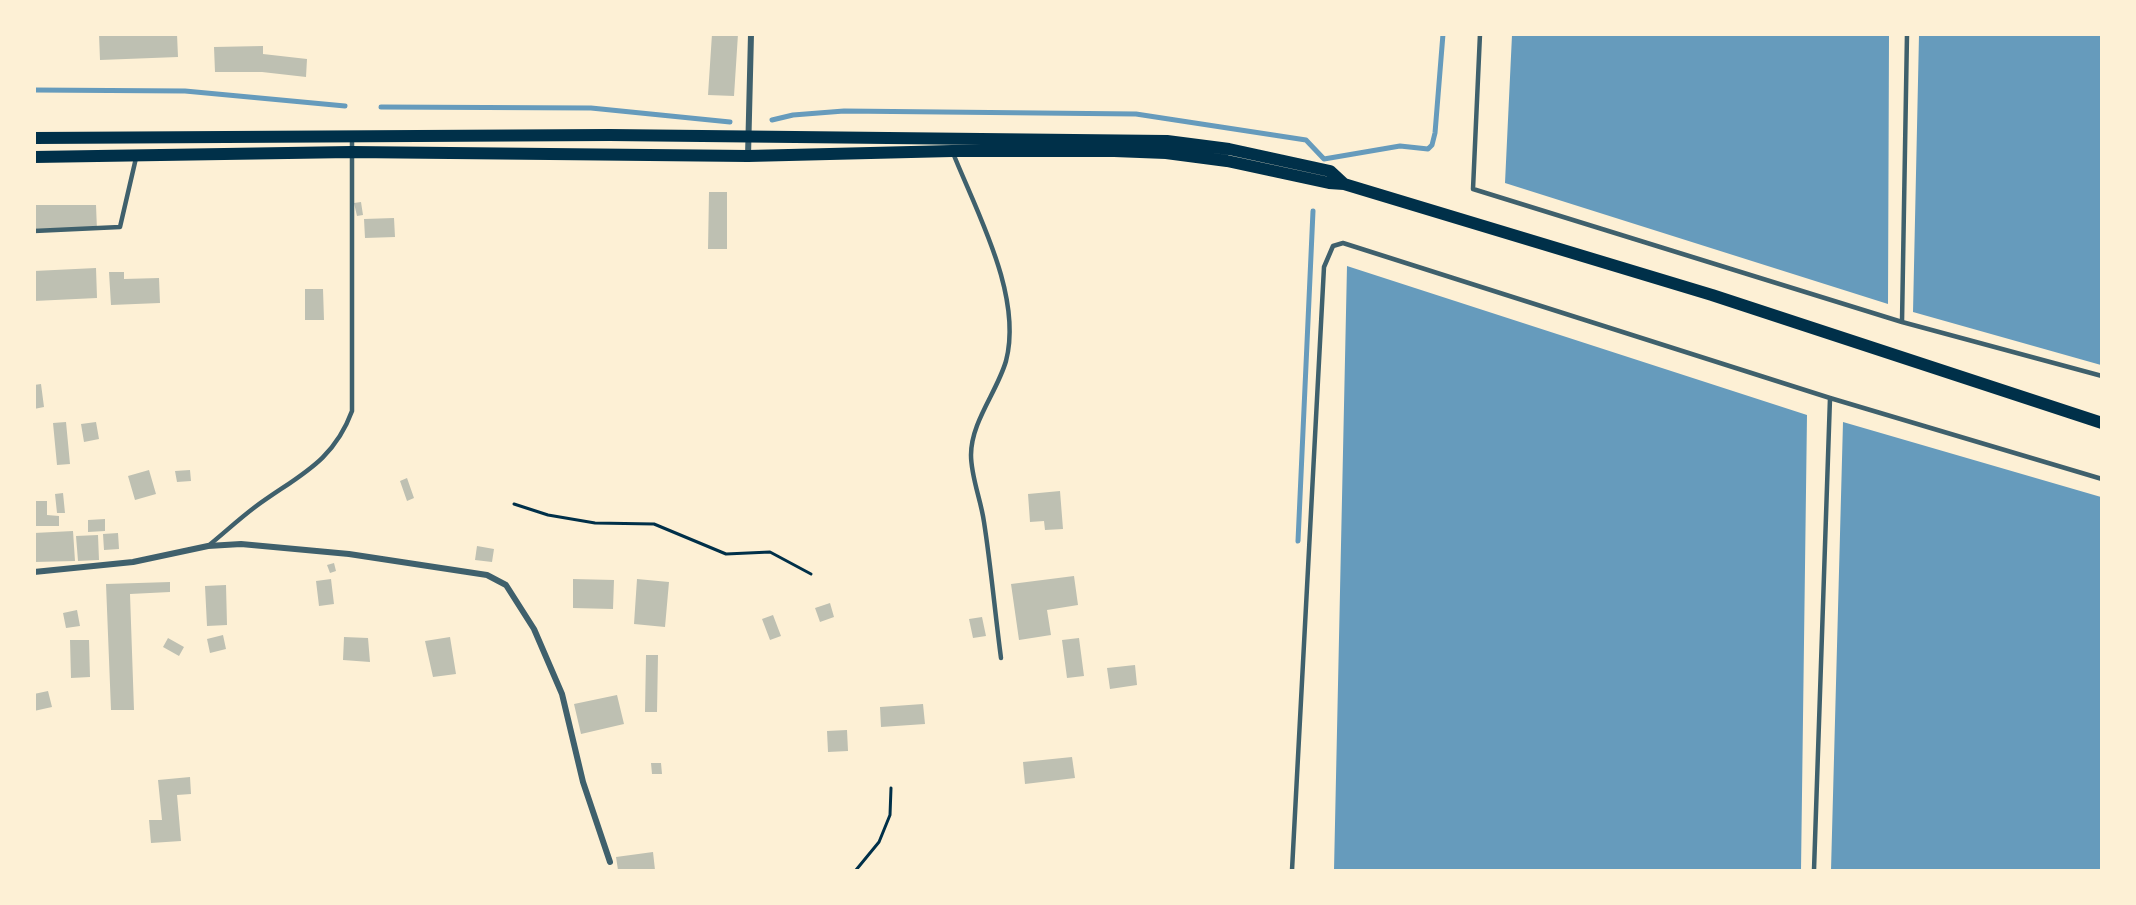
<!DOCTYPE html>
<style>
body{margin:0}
#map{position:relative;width:2136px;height:905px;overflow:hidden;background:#fdf0d5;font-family:"Playfair Display",serif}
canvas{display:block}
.frame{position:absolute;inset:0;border:36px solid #fdf0d5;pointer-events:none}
</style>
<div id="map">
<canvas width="2136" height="905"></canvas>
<div class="frame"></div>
</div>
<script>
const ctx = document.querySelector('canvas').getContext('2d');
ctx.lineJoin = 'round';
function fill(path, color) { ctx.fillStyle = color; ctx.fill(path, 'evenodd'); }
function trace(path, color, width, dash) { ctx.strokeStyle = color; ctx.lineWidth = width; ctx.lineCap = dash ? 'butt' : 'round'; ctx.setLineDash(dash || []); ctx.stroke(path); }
const water = new Path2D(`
 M 1512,35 L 1889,35 L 1888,304 L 1505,183 Z
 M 1919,35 L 2101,35 L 2101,365 L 1913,312 Z
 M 1347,266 L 1807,415 L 1801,870 L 1334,870 Z
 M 1843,422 L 2101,497 L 2101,870 L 1831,870 Z`);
const stream = new Path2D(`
 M 34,90 L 185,91 L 345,106
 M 381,107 L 591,108 L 730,122
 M 772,120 L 793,115 L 844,111 L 1136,114 L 1306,140 L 1324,159 L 1400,146 L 1428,149 L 1432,145 L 1435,133 L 1443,34
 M 1298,541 L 1313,211`);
const building = new Path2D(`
 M 99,34 L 177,34 L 178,57 L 100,60 Z
 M 712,34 L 738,34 L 734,96 L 708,95 Z
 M 263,46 L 263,54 L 307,59 L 306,77 L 262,72 L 215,72 L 214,47 Z
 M 709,192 L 727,192 L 727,249 L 708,249 Z
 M 361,202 L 363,215 L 357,216 L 354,203 Z
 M 34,205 L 96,205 L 97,230 L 34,230 Z
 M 394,218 L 395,237 L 365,238 L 364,219 Z
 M 96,268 L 97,298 L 34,301 L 34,271 Z
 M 109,272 L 124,272 L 124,279 L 159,278 L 160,303 L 111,305 Z
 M 305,289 L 323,289 L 324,320 L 305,320 Z
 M 41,384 L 44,407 L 34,409 L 34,385 Z
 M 66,422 L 70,464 L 57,465 L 53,423 Z
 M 96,422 L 99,439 L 84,442 L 81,424 Z
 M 149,470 L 156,494 L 135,500 L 128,476 Z
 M 190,470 L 191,481 L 177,482 L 175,471 Z
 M 407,478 L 414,498 L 407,501 L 400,481 Z
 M 1060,491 L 1063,529 L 1045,530 L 1044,521 L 1030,522 L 1028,494 Z
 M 63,493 L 65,513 L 57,513 L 55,494 Z
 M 34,501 L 47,501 L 47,515 L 59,516 L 59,526 L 34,526 Z
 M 105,519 L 105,531 L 88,532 L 88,520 Z
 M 73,531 L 75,561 L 34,562 L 34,533 Z
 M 118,533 L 119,549 L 104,550 L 103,534 Z
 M 98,535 L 99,560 L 78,561 L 76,536 Z
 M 477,546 L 494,549 L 492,562 L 475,560 Z
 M 334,563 L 336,571 L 330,573 L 327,565 Z
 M 1074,576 L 1078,605 L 1047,610 L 1051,635 L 1019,640 L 1011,584 Z
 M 331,579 L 334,604 L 319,606 L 316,581 Z
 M 573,579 L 614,580 L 613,609 L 573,608 Z
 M 637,579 L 669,582 L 665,627 L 634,624 Z
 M 170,582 L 170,592 L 130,594 L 134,710 L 111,710 L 106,584 Z
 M 226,585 L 227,625 L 207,626 L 205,586 Z
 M 830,603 L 834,617 L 820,622 L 815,608 Z
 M 77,610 L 80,626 L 66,628 L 63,613 Z
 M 773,615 L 781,636 L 770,640 L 762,619 Z
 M 982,617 L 986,636 L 973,638 L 969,619 Z
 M 223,635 L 226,649 L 210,653 L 207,639 Z
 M 344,637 L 368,638 L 370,662 L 343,660 Z
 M 450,637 L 456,674 L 433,677 L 425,641 Z
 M 168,638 L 184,647 L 179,656 L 163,647 Z
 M 1079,638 L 1084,676 L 1067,678 L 1062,640 Z
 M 70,640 L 89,640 L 90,677 L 71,678 Z
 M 646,655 L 658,655 L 657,712 L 645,712 Z
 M 1135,665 L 1137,685 L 1110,689 L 1107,668 Z
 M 48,691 L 52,707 L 34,711 L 34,694 Z
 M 617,695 L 624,724 L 581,734 L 574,704 Z
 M 923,704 L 925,724 L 881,727 L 880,707 Z
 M 847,730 L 848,751 L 828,752 L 827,731 Z
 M 1072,757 L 1075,778 L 1025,784 L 1023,762 Z
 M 651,763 L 661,763 L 662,774 L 652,774 Z
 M 190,777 L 191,794 L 177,795 L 181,841 L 151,843 L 149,820 L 162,820 L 158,780 Z
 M 653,852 L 655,870 L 618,870 L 616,857 Z`);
const path = new Path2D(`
 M 514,504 L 548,515 L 595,523 L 654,524 L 726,554 L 770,552 L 811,574
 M 856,870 L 879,842 L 890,815 L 891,788`);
const service = new Path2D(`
 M 1480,34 L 1473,189 L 1902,322
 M 1907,34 L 1902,322 L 2102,376
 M 953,153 C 977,213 1023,296 1006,361 C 997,392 971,422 971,455 C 971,477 981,500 984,522 C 991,567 995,613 1001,658
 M 34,231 L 120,227 L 136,158
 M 208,546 C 224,533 239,519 255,507 C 297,476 333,463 352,411 L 352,138
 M 1292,870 L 1324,267 L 1333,246 L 1343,243 L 1830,398 L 2102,479
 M 1814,870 L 1830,398`);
const minor = new Path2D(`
 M 748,156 L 751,34
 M 34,572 L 133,562 L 208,546 L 241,544 L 349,554 L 487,575 L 506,585 L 534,629 L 562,694 L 583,782 L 610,862`);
const secondary = new Path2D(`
 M 34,138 L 609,135 L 1167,141 L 1229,149 L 1330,171 L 1344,184
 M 34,157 L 351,152 L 748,156 L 952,151 L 1114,151 L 1166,153 L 1227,161 L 1329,183 L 1344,184 L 1712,295 L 2102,423`);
fill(water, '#669bbc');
trace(stream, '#669bbc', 5);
fill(building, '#bec0b2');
trace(path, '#003049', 3);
trace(service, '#3f606c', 4.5);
trace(minor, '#3f606c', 6);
trace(secondary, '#003049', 12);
</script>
